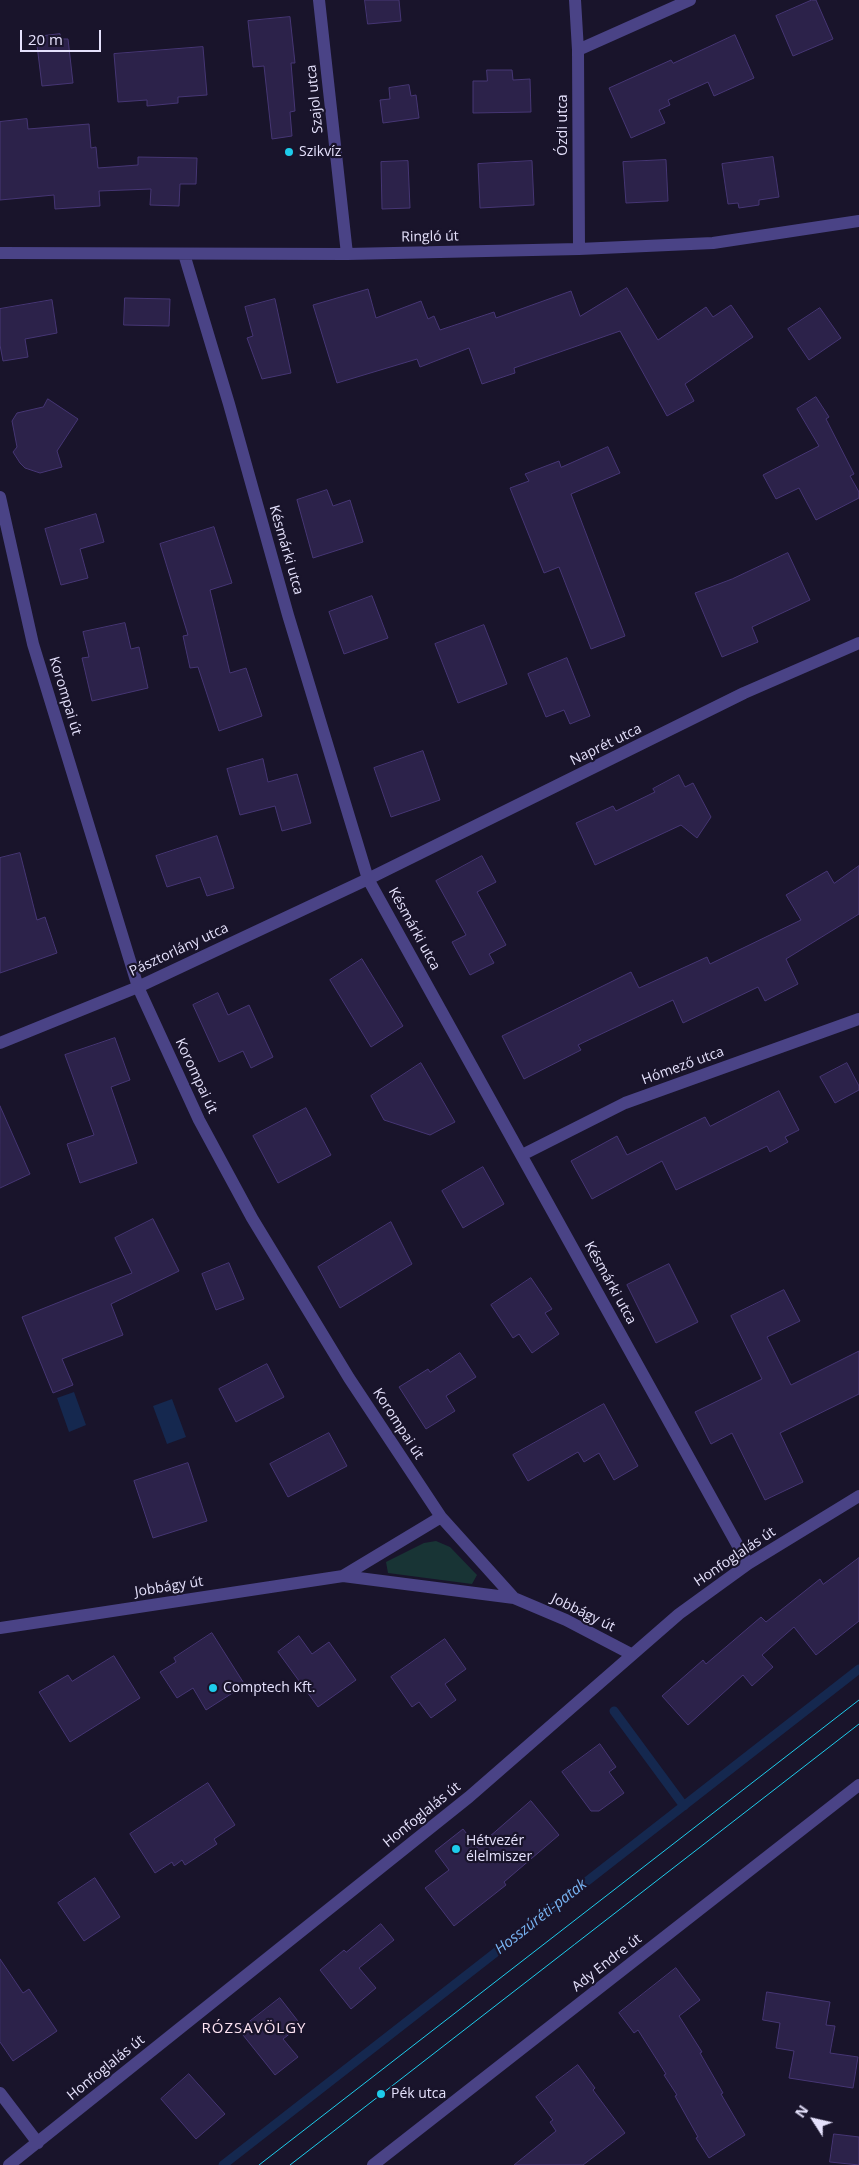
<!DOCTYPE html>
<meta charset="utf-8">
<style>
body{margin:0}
#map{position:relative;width:859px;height:2165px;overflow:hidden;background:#19142b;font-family:"Open Sans",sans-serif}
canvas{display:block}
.north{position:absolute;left:789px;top:2095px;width:50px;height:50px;-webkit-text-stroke:4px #19142b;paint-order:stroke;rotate:305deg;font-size:14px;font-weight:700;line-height:20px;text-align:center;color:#e5e1fc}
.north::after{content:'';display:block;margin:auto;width:18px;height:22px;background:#e5e1fc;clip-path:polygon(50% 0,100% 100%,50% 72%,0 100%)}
.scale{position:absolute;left:20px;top:30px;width:81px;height:22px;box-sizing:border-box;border:2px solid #e5e1fc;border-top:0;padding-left:6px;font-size:15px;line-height:18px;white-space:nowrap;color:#e5e1fc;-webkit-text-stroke:4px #19142b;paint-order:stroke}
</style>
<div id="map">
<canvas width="859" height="2165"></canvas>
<div class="north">N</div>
<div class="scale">20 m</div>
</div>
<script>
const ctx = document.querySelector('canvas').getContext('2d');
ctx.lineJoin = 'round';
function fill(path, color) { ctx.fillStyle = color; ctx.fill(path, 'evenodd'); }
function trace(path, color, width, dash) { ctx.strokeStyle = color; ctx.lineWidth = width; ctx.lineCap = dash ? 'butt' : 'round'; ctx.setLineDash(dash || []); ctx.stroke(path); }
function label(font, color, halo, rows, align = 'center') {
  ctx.font = font + ' "Open Sans",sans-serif'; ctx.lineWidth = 4.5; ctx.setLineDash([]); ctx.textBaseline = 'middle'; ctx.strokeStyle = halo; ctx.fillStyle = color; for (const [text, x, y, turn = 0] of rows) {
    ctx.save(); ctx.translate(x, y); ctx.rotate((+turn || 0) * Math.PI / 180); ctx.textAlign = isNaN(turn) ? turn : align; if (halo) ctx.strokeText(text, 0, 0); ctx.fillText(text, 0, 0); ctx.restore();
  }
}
const green = new Path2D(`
 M 436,1541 L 450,1547 L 477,1575 L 472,1584 L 388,1573 L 386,1562 L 424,1543 Z`);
const water = new Path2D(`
 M 74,1392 L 86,1425 L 69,1432 L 57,1398 Z
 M 172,1399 L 186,1437 L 167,1444 L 153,1406 Z`);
const stream = new Path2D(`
 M 614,1711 L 684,1806
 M 223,2165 L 859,1669`);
const building = new Path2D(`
 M 365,0 L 399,0 L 401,21 L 368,24 Z
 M 812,0 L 816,0 L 833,39 L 793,56 L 776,16 Z
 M 290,17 L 295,63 L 291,63 L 295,111 L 290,112 L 292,136 L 272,139 L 264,66 L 253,67 L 248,21 Z
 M 60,34 L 61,39 L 68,39 L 73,83 L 42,86 L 36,37 Z
 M 735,35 L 754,78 L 714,96 L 708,82 L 668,100 L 670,105 L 659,110 L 665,123 L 631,138 L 609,88 L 671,60 L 673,63 Z
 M 203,47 L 207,95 L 178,97 L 178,103 L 147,106 L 147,100 L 118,102 L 114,54 Z
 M 487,70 L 512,70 L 513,80 L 530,79 L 531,112 L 473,113 L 473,81 L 487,81 Z
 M 409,85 L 411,96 L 416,95 L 419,118 L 383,123 L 380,100 L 390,99 L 389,88 Z
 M 27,119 L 28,129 L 89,124 L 91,148 L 96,147 L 98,168 L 138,165 L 138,157 L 197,158 L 196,184 L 180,184 L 179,206 L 150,205 L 151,189 L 99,191 L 100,206 L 55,209 L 54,195 L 0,200 L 0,122 Z
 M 773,157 L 779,197 L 759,200 L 759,205 L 739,208 L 738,203 L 728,204 L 722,164 Z
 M 666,160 L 668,201 L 626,203 L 623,162 Z
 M 408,161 L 410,208 L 382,209 L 381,162 Z
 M 532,161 L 534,205 L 480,208 L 478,164 Z
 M 627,288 L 658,340 L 706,307 L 713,317 L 731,305 L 753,337 L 685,384 L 694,401 L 667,416 L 620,331 L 514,368 L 515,373 L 482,384 L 469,348 L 420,367 L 417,359 L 337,383 L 313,305 L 368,289 L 376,318 L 421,301 L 428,319 L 434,316 L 440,330 L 494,312 L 496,318 L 571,291 L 580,316 Z
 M 125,298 L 170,299 L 169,326 L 124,325 Z
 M 275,299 L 291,373 L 262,379 L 247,338 L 253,336 L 245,307 Z
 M 52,300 L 57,333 L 25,339 L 28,357 L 3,361 L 0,345 L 0,309 Z
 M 820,308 L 841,338 L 809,360 L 788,329 Z
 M 816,397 L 829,417 L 826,419 L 854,474 L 850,476 L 859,492 L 859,498 L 816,520 L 799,488 L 776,499 L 763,475 L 819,446 L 797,409 Z
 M 48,399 L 78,419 L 57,451 L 62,467 L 40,473 L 25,468 L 20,463 L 13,452 L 17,447 L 12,421 L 17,413 L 43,407 Z
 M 608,447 L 620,473 L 571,494 L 625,636 L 591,649 L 559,567 L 544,573 L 510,488 L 529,481 L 525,474 L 559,461 L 561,467 Z
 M 327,490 L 333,506 L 350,500 L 363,542 L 313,558 L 297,500 Z
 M 96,514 L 104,542 L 80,549 L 88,578 L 61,585 L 45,529 Z
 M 214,527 L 232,583 L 210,590 L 230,673 L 246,668 L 262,716 L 219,731 L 198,667 L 190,668 L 183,636 L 188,635 L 160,544 Z
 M 788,553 L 810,600 L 752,627 L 758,642 L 722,657 L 695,593 L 732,579 Z
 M 372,596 L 388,638 L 344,654 L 329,612 Z
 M 125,623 L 131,649 L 139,647 L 148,688 L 92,701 L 82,658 L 89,657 L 83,632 Z
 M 484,625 L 507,684 L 458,703 L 435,644 Z
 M 567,658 L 590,716 L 570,724 L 564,710 L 546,717 L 528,674 Z
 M 423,751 L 440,800 L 391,817 L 374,768 Z
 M 263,759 L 268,782 L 297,774 L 311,823 L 282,831 L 275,806 L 240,815 L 227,769 Z
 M 679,775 L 685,787 L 693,783 L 711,817 L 697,838 L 681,825 L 595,865 L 576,823 L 613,806 L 616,811 L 655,792 L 653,789 Z
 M 217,836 L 234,888 L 207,896 L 200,877 L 167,887 L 156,856 Z
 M 20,853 L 37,920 L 45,917 L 57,953 L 0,973 L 0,858 Z
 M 482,856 L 496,882 L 477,892 L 506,945 L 489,954 L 494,963 L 470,975 L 452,942 L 466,935 L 436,881 Z
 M 859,866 L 859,914 L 786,959 L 798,984 L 765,1001 L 758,987 L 683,1023 L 673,1000 L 578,1045 L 581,1050 L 524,1079 L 502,1036 L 631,972 L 639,988 L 707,957 L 710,964 L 801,920 L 786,895 L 827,871 L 834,883 Z
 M 362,959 L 403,1026 L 371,1047 L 330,980 Z
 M 218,993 L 228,1015 L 249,1005 L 273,1057 L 251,1068 L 243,1051 L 219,1062 L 193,1005 Z
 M 115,1038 L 130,1080 L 111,1087 L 137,1163 L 80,1183 L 67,1144 L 94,1135 L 65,1055 Z
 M 421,1063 L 455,1122 L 430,1135 L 384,1120 L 371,1096 Z
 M 847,1063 L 859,1086 L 859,1090 L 835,1103 L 820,1077 Z
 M 779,1091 L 799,1130 L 785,1137 L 788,1142 L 770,1152 L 767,1146 L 676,1190 L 662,1161 L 592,1199 L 571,1161 L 617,1136 L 627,1155 L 705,1117 L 710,1126 Z
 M 0,1106 L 30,1174 L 0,1188 Z
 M 306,1108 L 331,1155 L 278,1183 L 253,1136 Z
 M 483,1167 L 504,1204 L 463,1228 L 442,1191 Z
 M 153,1219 L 179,1271 L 111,1304 L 123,1335 L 62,1359 L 73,1385 L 53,1393 L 22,1317 L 132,1273 L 115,1238 Z
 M 391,1222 L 412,1264 L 340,1308 L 318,1267 Z
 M 229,1263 L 244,1299 L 216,1310 L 202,1274 Z
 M 669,1264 L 698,1322 L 656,1343 L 627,1285 Z
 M 531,1278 L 552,1309 L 545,1313 L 559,1334 L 532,1353 L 519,1334 L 513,1338 L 491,1305 Z
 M 784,1290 L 800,1321 L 767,1337 L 791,1385 L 859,1351 L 859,1394 L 780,1433 L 803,1482 L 765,1500 L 732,1433 L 711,1444 L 695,1412 L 762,1379 L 731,1316 Z
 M 460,1353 L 476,1377 L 446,1396 L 455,1411 L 426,1429 L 399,1387 L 428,1369 L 430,1372 Z
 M 267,1364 L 284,1397 L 236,1422 L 219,1389 Z
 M 604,1404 L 638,1466 L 614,1480 L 599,1453 L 584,1462 L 578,1452 L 528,1481 L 513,1455 Z
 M 329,1433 L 347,1466 L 288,1497 L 270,1464 Z
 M 188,1463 L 207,1521 L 153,1538 L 134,1481 Z
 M 859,1558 L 859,1621 L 816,1655 L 794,1627 L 762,1655 L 773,1667 L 752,1686 L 743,1675 L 688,1725 L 662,1696 L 703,1660 L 706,1664 L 761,1617 L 766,1622 L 820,1579 L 823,1584 Z
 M 212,1633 L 245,1685 L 206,1710 L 193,1688 L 177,1698 L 160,1672 L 176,1662 L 174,1658 Z
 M 299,1636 L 312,1654 L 329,1642 L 356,1680 L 318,1707 L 278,1652 Z
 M 445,1639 L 466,1669 L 445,1684 L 456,1700 L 431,1718 L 419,1702 L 412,1707 L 391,1677 Z
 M 114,1656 L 140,1698 L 70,1742 L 39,1692 L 68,1675 L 72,1681 Z
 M 600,1744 L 616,1767 L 609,1772 L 624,1793 L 599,1811 L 591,1811 L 562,1772 Z
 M 208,1783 L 235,1825 L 214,1839 L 217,1844 L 185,1865 L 182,1860 L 174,1866 L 172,1862 L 155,1873 L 130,1834 Z
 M 531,1801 L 559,1835 L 504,1882 L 506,1885 L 454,1926 L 425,1888 L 449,1870 L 435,1851 L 463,1829 L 477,1847 Z
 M 95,1878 L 120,1917 L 84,1941 L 58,1903 Z
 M 381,1924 L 394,1940 L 359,1968 L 376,1988 L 351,2009 L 320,1970 L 344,1950 L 346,1952 Z
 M 0,1959 L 23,1993 L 29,1989 L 57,2031 L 13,2061 L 0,2042 Z
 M 676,1968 L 700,2000 L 679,2016 L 702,2052 L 700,2053 L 723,2093 L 721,2094 L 745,2135 L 709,2158 L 696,2138 L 698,2137 L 675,2096 L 677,2095 L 664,2075 L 666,2074 L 638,2030 L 634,2033 L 619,2013 Z
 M 767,1992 L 830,2002 L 826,2025 L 835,2026 L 830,2053 L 858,2057 L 853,2088 L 789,2078 L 794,2051 L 776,2048 L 780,2023 L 763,2020 Z
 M 280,1998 L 301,2025 L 283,2039 L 298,2057 L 275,2075 L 239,2030 Z
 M 578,2065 L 595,2088 L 593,2090 L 625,2133 L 583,2165 L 514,2165 L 556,2131 L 550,2122 L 553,2120 L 536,2097 Z
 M 189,2074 L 225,2114 L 196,2139 L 161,2099 Z
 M 834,2134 L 859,2137 L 859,2165 L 830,2162 Z`);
const minor = new Path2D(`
 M 319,0 L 347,254
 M 575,0 L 578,50 L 579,249
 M 578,50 L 690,0
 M 0,253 L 347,254 L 579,249 L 713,243 L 859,221
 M 184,254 L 229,404 L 288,615 L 368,879 L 748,1564
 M 0,497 L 33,644 L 138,987 L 199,1120 L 252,1218 L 349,1378 L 441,1517 L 514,1598
 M 0,1043 L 138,987 L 368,879 L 744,693 L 859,643
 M 522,1155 L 625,1103 L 859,1019
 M 343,1576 L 441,1517
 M 0,1628 L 343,1576 L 514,1598 L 566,1620 L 631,1654
 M 0,2093 L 38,2143
 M 9,2165 L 469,1797 L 679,1614 L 748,1564 L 859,1496
 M 373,2165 L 859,1785`);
const tram = new Path2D(`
 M 259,2165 L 859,1700
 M 290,2165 L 859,1724`);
const markers = [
 [289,152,5,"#1ecceb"],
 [213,1688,5,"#1ecceb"],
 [456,1849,5,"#1ecceb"],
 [381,2094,5,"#1ecceb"]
];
const streetNames = [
 ["Szajol utca",315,99,-96],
 ["Ózdi utca",563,125,-90],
 ["Ringló út",430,237,-1],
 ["Késmárki utca",286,550,74],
 ["Korompai út",65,696,73],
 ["Naprét utca",606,745,-26],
 ["Késmárki utca",414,929,61],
 ["Pásztorlány utca",179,950,-25],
 ["Hómező utca",683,1066,-20],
 ["Korompai út",196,1076,65],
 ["Késmárki utca",610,1283,61],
 ["Korompai út",398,1424,57],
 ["Honfoglalás út",735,1557,-34],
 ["Jobbágy út",169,1587,-9],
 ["Jobbágy út",583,1613,26],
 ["Honfoglalás út",422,1815,-39],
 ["Ady Endre út",607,1963,-38],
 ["Honfoglalás út",106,2068,-39]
];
const poiNames = [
 ["Szikvíz",299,152],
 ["Comptech Kft.",223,1688],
 ["Hétvezér",466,1841],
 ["élelmiszer",466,1857],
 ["Pék utca",391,2094]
];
const waterNames = [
 ["Hosszúréti-patak",541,1917,-38]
];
const neighbourhoodNames = [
 ["RÓZSAVÖLGY",254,2029]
];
fill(green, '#183435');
fill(water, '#15284f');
trace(stream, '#15284f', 9);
fill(building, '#2c224a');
trace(building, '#463674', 1);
trace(minor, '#4a4386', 12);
trace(tram, '#1ecceb', 1);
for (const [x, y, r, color] of markers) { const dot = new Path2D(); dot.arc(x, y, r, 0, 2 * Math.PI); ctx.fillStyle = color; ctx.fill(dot); trace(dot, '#19142b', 2); }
label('14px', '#e5e1fc', '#19142b', streetNames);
label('14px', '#e5e1fc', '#19142b', poiNames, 'left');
label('italic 15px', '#78b3f3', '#19142b', waterNames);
ctx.letterSpacing = '1px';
label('15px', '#fde3f2', '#19142b', neighbourhoodNames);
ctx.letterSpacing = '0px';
</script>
